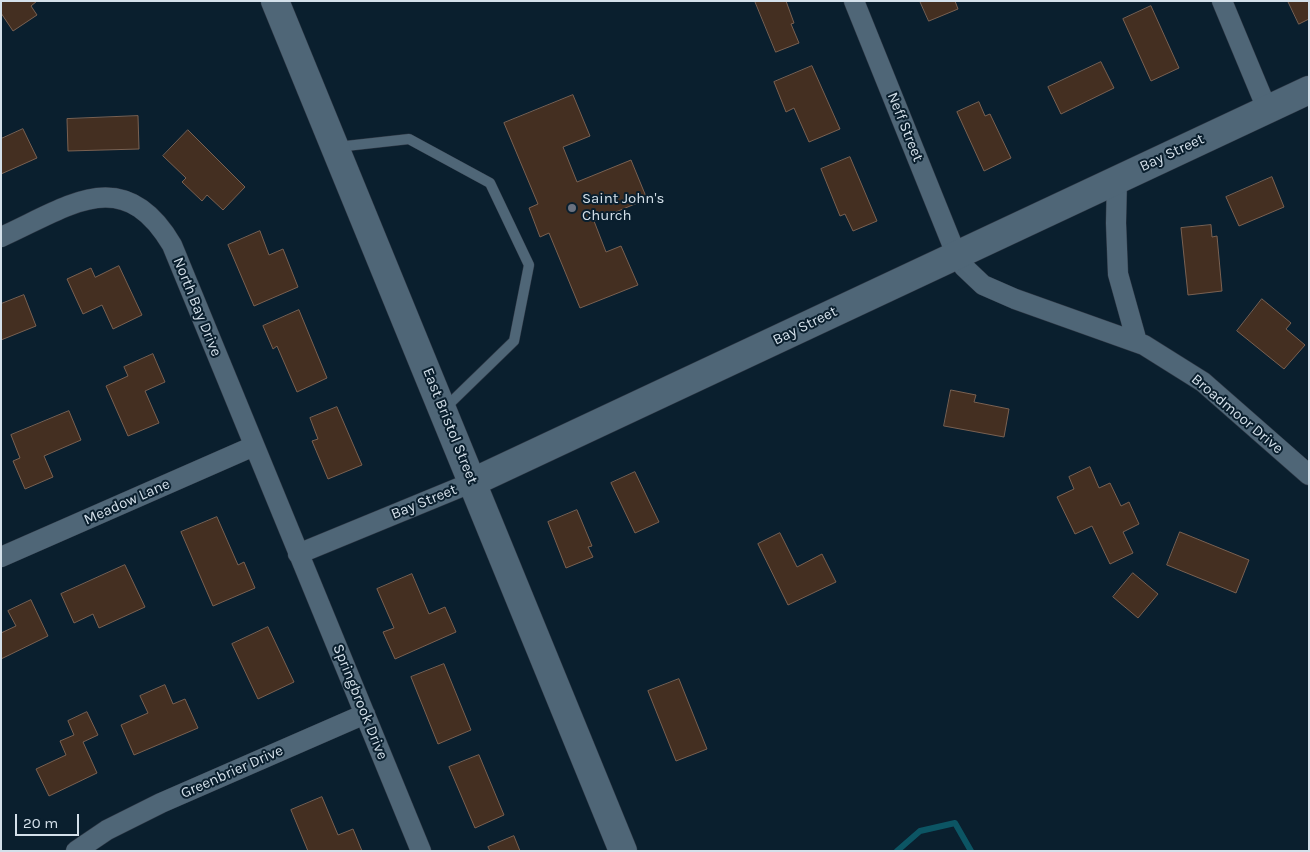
<!DOCTYPE html>
<style>
body{margin:0}
#map{position:relative;width:1310px;height:852px;overflow:hidden;background:#0a1f2e;font-family:Karla,sans-serif}
canvas{display:block}
.frame{position:absolute;inset:0;border:2px solid #d4e0ea;pointer-events:none}
.scale{position:absolute;left:15px;top:814px;width:64px;height:22px;box-sizing:border-box;border:2px solid #d4e0ea;border-top:0;padding-left:6px;font-size:15px;line-height:18px;white-space:nowrap;color:#d4e0ea;-webkit-text-stroke:4px #0a1f2e;paint-order:stroke}
</style>
<div id="map">
<canvas width="1310" height="852"></canvas>
<div class="frame"></div>
<div class="scale">20 m</div>
</div>
<script>
const ctx = document.querySelector('canvas').getContext('2d');
ctx.lineJoin = 'round';
function trace(path, color, width, dash) { ctx.strokeStyle = color; ctx.lineWidth = width; ctx.lineCap = dash ? 'butt' : 'round'; ctx.setLineDash(dash || []); ctx.stroke(path); }
function fill(path, color) { ctx.fillStyle = color; ctx.fill(path, 'evenodd'); }
function label(font, color, halo, rows, align = 'center') {
  ctx.font = font + ' Karla,sans-serif'; ctx.lineWidth = 4; ctx.setLineDash([]); ctx.textBaseline = 'middle'; ctx.strokeStyle = halo; ctx.fillStyle = color; for (const [text, x, y, turn = 0] of rows) {
    ctx.save(); ctx.translate(x, y); ctx.rotate((+turn || 0) * Math.PI / 180); ctx.textAlign = isNaN(turn) ? turn : align; if (halo) ctx.strokeText(text, 0, 0); ctx.fillText(text, 0, 0); ctx.restore();
  }
}
const stream = new Path2D(`
 M 897,851 L 920,831 L 955,823 L 971,851`);
const building = new Path2D(`
 M 1,1 L 37,1 L 31,6 L 37,15 L 13,31 L 1,13 Z
 M 755,1 L 786,1 L 794,23 L 791,24 L 799,43 L 776,52 Z
 M 920,1 L 955,1 L 958,9 L 929,21 Z
 M 1288,1 L 1309,1 L 1309,19 L 1299,24 Z
 M 1151,6 L 1179,68 L 1151,81 L 1123,19 Z
 M 1101,62 L 1114,88 L 1061,114 L 1048,87 Z
 M 812,66 L 840,129 L 809,142 L 794,108 L 786,112 L 774,82 Z
 M 573,95 L 590,136 L 563,147 L 577,182 L 631,160 L 647,199 L 594,221 L 606,252 L 621,246 L 638,285 L 580,308 L 549,233 L 540,237 L 529,208 L 538,204 L 504,123 Z
 M 979,102 L 985,116 L 990,114 L 1011,158 L 984,171 L 957,112 Z
 M 138,116 L 139,149 L 68,151 L 67,119 Z
 M 23,129 L 37,158 L 1,174 L 1,139 Z
 M 188,130 L 245,187 L 223,210 L 207,195 L 202,201 L 182,182 L 186,178 L 163,156 Z
 M 850,157 L 877,221 L 853,231 L 845,214 L 840,216 L 821,169 Z
 M 1272,177 L 1284,207 L 1239,226 L 1226,197 Z
 M 1211,225 L 1212,237 L 1217,236 L 1222,291 L 1188,295 L 1181,228 Z
 M 260,231 L 269,255 L 283,249 L 298,287 L 254,306 L 228,245 Z
 M 119,266 L 142,315 L 113,329 L 102,305 L 83,314 L 67,279 L 91,268 L 95,277 Z
 M 24,295 L 36,326 L 1,340 L 1,304 Z
 M 1262,299 L 1291,323 L 1286,329 L 1305,345 L 1284,369 L 1237,331 Z
 M 299,310 L 327,378 L 297,392 L 277,346 L 273,349 L 263,326 Z
 M 153,354 L 165,382 L 145,391 L 159,423 L 128,436 L 106,386 L 128,376 L 124,367 Z
 M 951,390 L 976,395 L 974,402 L 1009,409 L 1004,437 L 944,426 Z
 M 337,407 L 362,465 L 328,479 L 312,441 L 318,439 L 310,418 Z
 M 69,411 L 81,440 L 44,456 L 53,477 L 25,489 L 13,461 L 20,458 L 11,435 Z
 M 1090,467 L 1099,488 L 1110,483 L 1121,506 L 1129,502 L 1139,524 L 1123,532 L 1133,553 L 1110,564 L 1092,526 L 1075,534 L 1057,497 L 1074,489 L 1069,477 Z
 M 635,472 L 659,522 L 635,533 L 611,483 Z
 M 577,510 L 592,546 L 588,547 L 593,557 L 566,568 L 548,522 Z
 M 217,517 L 238,565 L 244,562 L 255,588 L 213,606 L 181,532 Z
 M 1180,532 L 1249,560 L 1236,593 L 1167,565 Z
 M 780,533 L 797,567 L 822,554 L 836,582 L 788,605 L 758,544 Z
 M 125,565 L 145,607 L 99,628 L 93,614 L 74,623 L 61,594 Z
 M 1133,573 L 1158,594 L 1138,618 L 1113,597 Z
 M 412,574 L 429,614 L 445,607 L 456,632 L 395,659 L 383,632 L 394,628 L 377,589 Z
 M 31,600 L 48,636 L 1,659 L 1,633 L 16,626 L 8,611 Z
 M 268,627 L 294,682 L 258,699 L 232,644 Z
 M 444,664 L 471,730 L 438,744 L 411,677 Z
 M 679,679 L 707,749 L 676,761 L 648,691 Z
 M 165,685 L 173,704 L 185,699 L 198,728 L 134,755 L 121,725 L 148,713 L 140,696 Z
 M 87,712 L 98,735 L 83,742 L 97,773 L 49,796 L 36,769 L 66,755 L 60,741 L 74,735 L 68,721 Z
 M 479,755 L 504,815 L 475,828 L 449,767 Z
 M 322,797 L 338,835 L 353,829 L 362,851 L 308,851 L 291,810 Z
 M 514,836 L 520,851 L 490,851 L 488,847 Z`);
const lane = new Path2D(`
 M 337,147 L 409,139 L 490,183 L 529,265 L 514,341 L 444,409`);
const street = new Path2D(`
 M 854,1 L 956,254 L 964,267 L 983,285 L 1015,299 L 1144,345 L 1203,382 L 1309,475
 M 1222,1 L 1267,109
 M 1117,179 L 1116,223 L 1118,274 L 1137,342
 M 1,237 C 68,207 123,162 172,245 L 421,851
 M 298,554 L 473,482
 M 1,557 L 254,446
 M 76,851 L 107,830 L 161,803 L 365,714`);
const secondary = new Path2D(`
 M 275,1 L 623,851
 M 473,482 L 1309,90`);
const markers = [
 [572,208,5,"#6b7280"]
];
const streetNames = [
 ["Neff Street",905,127,68],
 ["Bay Street",1172,153,-25],
 ["North Bay Drive",197,307,68],
 ["Bay Street",805,326,-26],
 ["Broadmoor Drive",1237,414,40],
 ["East Bristol Street",450,426,68],
 ["Meadow Lane",127,502,-24],
 ["Bay Street",424,502,-22],
 ["Springbrook Drive",360,702,68],
 ["Greenbrier Drive",232,772,-24]
];
const poiNames = [
 ["Saint John's",582,199],
 ["Church",582,216]
];
trace(stream, '#0c5564', 6);
fill(building, '#442f21');
trace(building, '#796152', 1);
trace(lane, '#2f3845', 11);
trace(street, '#2f3845', 21);
trace(secondary, '#2f3845', 29);
trace(lane, '#4f6677', 10);
trace(street, '#4f6677', 20);
trace(secondary, '#4f6677', 28);
for (const [x, y, r, color] of markers) { const dot = new Path2D(); dot.arc(x, y, r, 0, 2 * Math.PI); ctx.fillStyle = color; ctx.fill(dot); trace(dot, '#0a1f2e', 2); }
label('15px', '#d4e0ea', '#0a1f2e', streetNames);
label('15px', '#d4e0ea', '#0a1f2e', poiNames, 'left');
</script>
